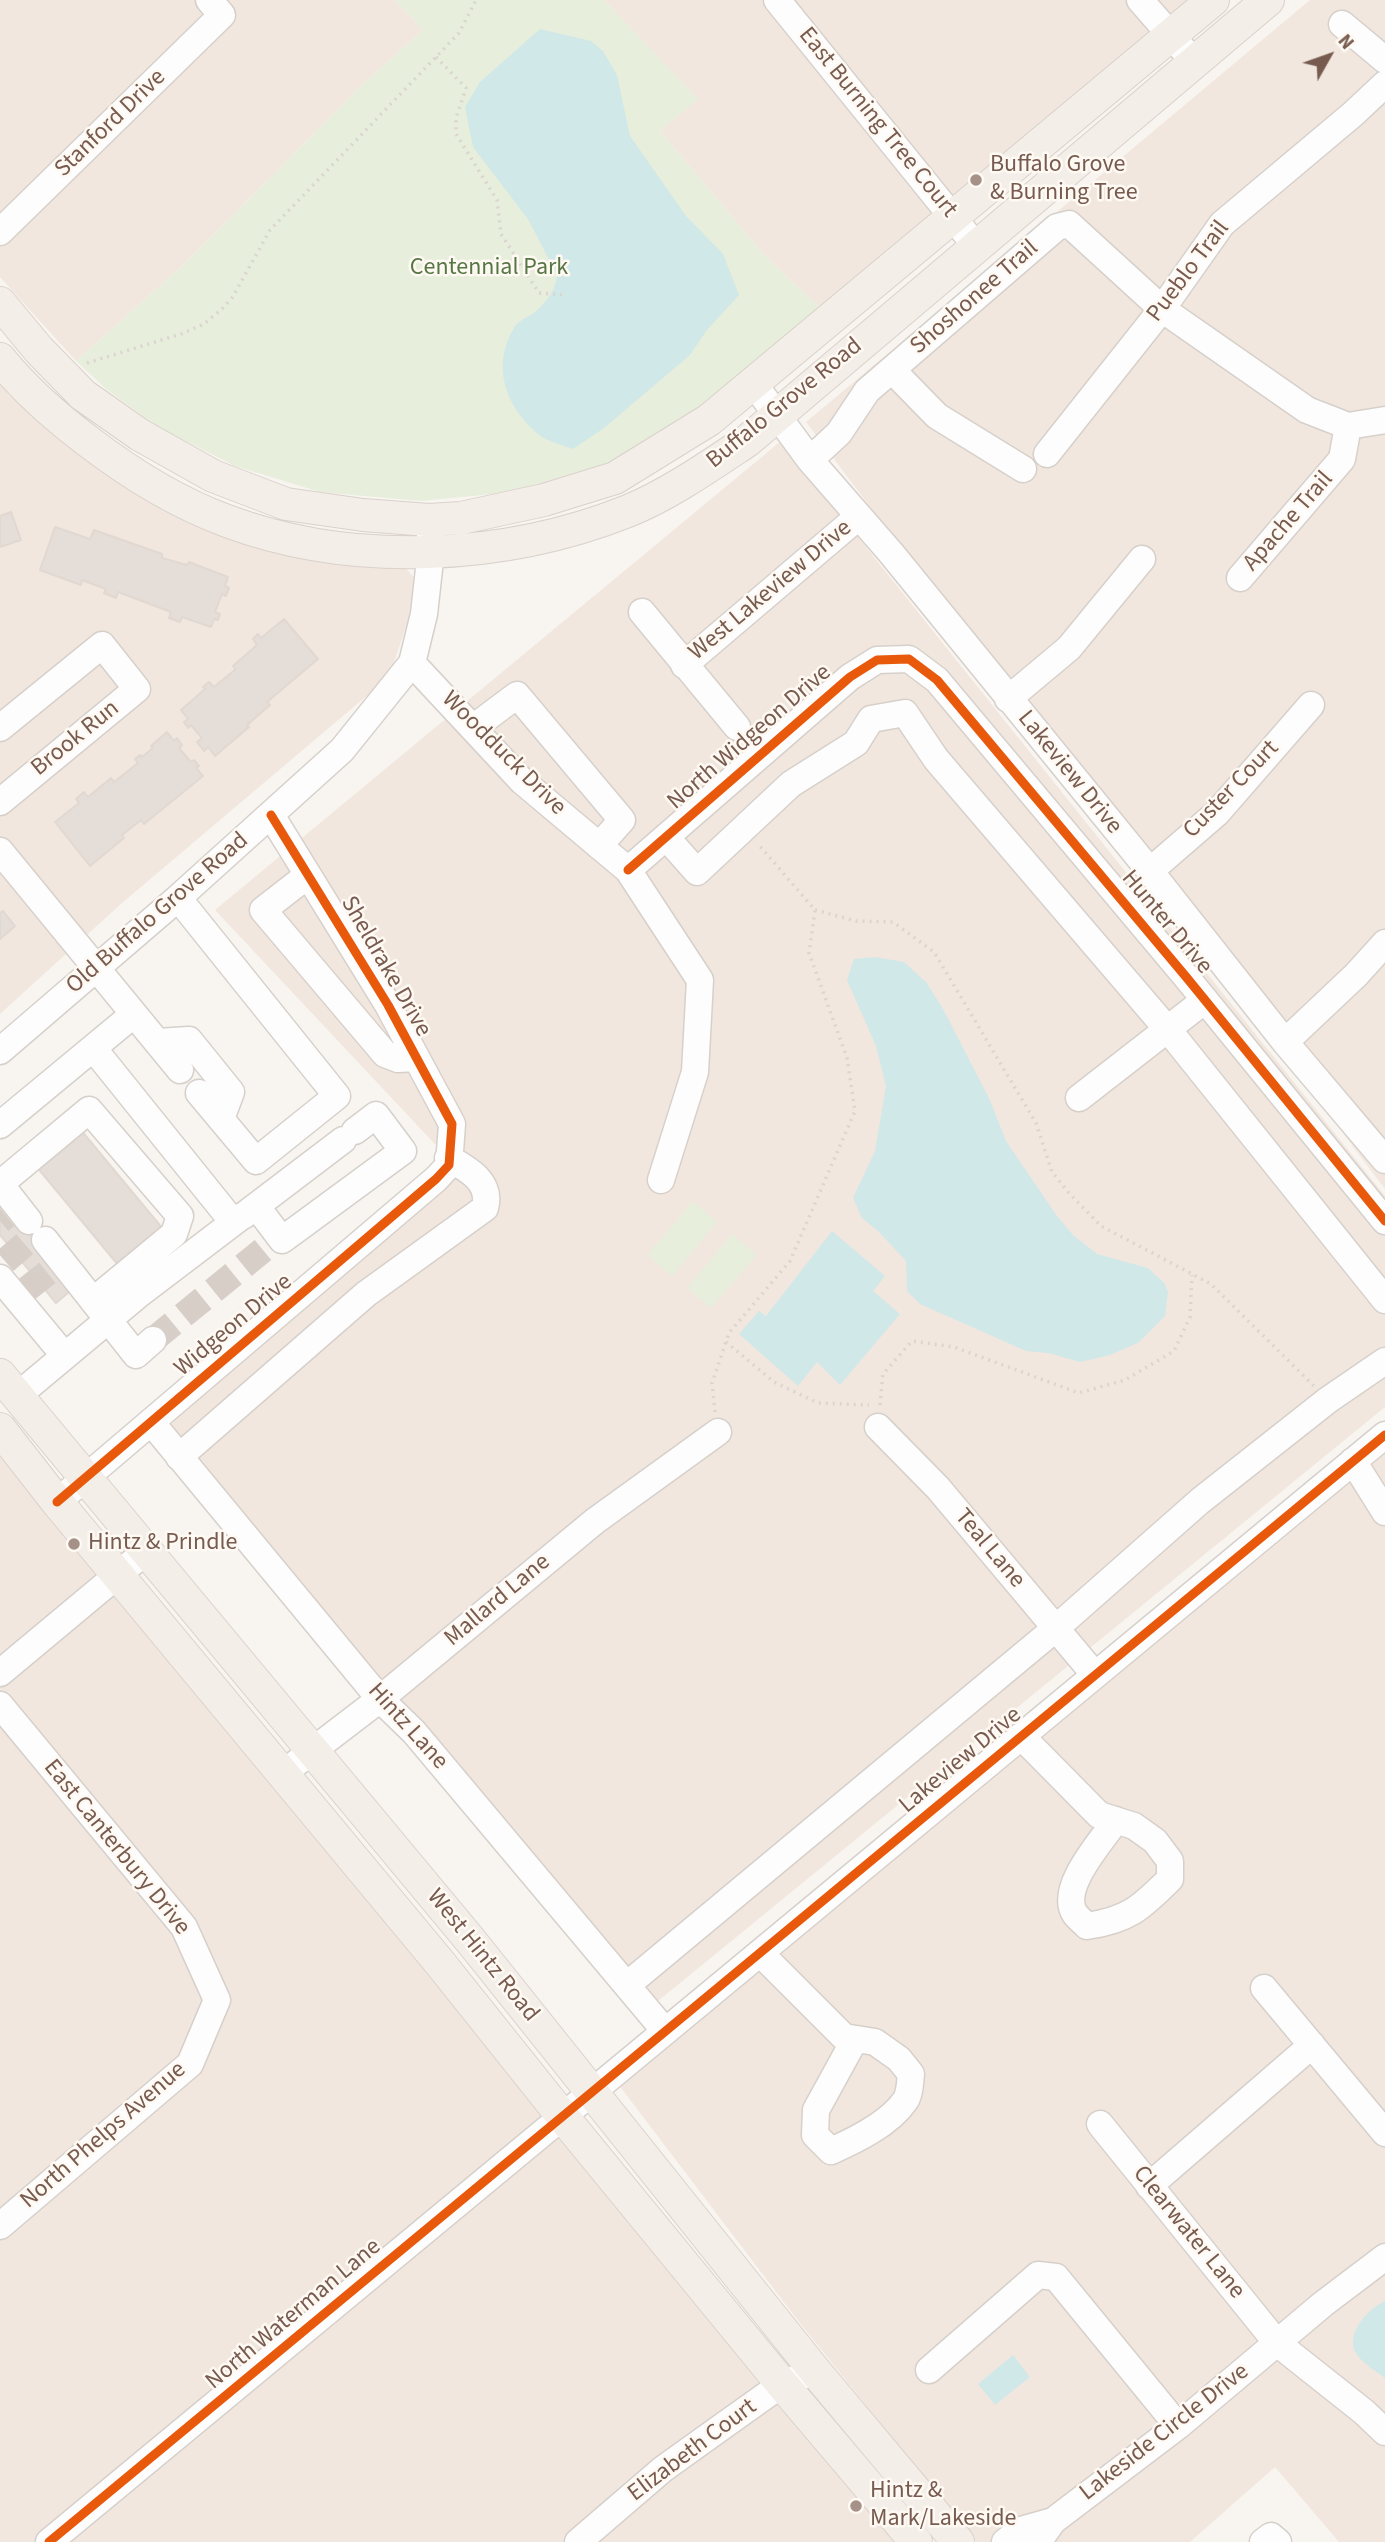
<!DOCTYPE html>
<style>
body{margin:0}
#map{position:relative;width:1385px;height:2542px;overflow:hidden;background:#f8f4f0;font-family:"Source Sans 3",sans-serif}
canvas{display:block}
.north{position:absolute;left:1294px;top:21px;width:70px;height:70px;-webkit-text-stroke:5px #fef9f3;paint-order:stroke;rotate:50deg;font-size:19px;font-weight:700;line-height:28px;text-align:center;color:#785b4f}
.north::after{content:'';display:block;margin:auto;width:24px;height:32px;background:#785b4f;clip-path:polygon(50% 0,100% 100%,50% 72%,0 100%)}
</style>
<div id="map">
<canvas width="1385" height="2542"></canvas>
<div class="north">N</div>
</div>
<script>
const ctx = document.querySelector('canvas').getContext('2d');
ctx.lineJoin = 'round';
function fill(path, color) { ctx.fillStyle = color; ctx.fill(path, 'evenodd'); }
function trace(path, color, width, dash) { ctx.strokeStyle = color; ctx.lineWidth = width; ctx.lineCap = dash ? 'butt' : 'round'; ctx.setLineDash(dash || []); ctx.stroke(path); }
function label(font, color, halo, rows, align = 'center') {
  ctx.font = font + ' "Source Sans 3",sans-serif'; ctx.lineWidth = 5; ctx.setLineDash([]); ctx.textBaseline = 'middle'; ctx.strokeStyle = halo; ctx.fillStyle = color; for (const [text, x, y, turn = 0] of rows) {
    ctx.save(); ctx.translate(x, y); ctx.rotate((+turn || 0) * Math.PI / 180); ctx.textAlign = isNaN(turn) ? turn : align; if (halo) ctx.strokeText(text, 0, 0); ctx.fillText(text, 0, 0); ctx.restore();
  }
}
const residential = new Path2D(`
 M 0,0 L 395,0 L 423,30 L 366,81 L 181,267 L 76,361 L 0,277 Z
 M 604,0 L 1188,0 L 819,307 L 765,256 L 660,131 L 697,99 Z
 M 1310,0 L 1385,0 L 1385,1189 L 806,422 Z
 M 0,383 L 9,395 L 128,488 L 246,544 L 405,567 L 420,585 L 389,677 L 122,903 L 0,1014 Z
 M 781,441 L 1385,1196 L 1385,1407 L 647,2010 L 170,1425 L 448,1158 L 215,910 Z
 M 0,1448 L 901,2542 L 0,2542 Z
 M 1385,1453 L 1385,2542 L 1339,2542 L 1275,2467 L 1190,2542 L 976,2542 L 799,2322 L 612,2076 Z`);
const green = new Path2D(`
 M 395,0 L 604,0 L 698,99 L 660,131 L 765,256 L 819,307 L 789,335 L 702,406 L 620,459 L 513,492 L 421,501 L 320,492 L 235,466 L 160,428 L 106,389 L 76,361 L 181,267 L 366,81 L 423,30 Z
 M 693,1201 L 717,1222 L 672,1276 L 647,1255 Z
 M 732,1234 L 757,1255 L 711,1308 L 687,1288 Z`);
const water = new Path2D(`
 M 540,29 L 591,41 L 603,51 L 617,75 L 630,136 L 686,216 L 723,254 L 739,295 L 707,330 L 690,355 L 604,428 L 573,449 C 562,445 546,441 538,434 C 505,406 491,366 514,328 C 517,322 525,318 531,315 C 544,306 556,291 557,275 L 528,219 L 473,147 L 465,107 L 480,82 Z
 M 875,957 L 904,962 L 926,982 L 943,1009 L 989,1098 L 1006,1141 L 1057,1216 L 1073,1235 L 1097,1254 L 1148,1268 L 1165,1284 L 1168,1292 L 1165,1316 L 1138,1343 L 1110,1355 L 1080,1362 L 1048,1353 L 1026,1351 L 920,1304 L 907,1291 L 906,1261 L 879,1232 L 862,1218 L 853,1198 L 875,1151 L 886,1086 L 876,1046 L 847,980 L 854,959 Z
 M 832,1231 L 885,1276 L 873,1291 L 900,1314 L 840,1385 L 817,1362 L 798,1386 L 739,1334 L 759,1311 L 766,1316 Z
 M 1385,2301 L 1385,2378 C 1377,2372 1365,2365 1358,2356 C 1342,2337 1367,2309 1385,2301 Z
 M 1013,2355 L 1030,2377 L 995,2405 L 978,2384 Z`);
const building = new Path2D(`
 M 11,512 L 21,540 L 0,547 L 0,516 Z
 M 55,527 L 90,539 L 94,530 L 162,554 L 162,558 L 187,565 L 189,562 L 228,577 L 225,586 L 229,588 L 226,596 L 222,594 L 215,612 L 220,614 L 218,620 L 214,619 L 211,627 L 182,617 L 180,622 L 169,618 L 171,612 L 118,592 L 116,598 L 104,593 L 106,589 L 82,580 L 81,585 L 40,570 Z
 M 284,619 L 318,659 L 267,702 L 270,705 L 247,725 L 249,727 L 215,756 L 208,747 L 204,751 L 197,742 L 202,738 L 191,725 L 188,728 L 184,722 L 188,719 L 181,710 L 205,689 L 203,687 L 209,682 L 214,687 L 236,669 L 233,666 L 257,645 L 253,639 L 258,634 L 261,638 Z
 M 167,732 L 174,741 L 177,738 L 182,745 L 179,748 L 191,762 L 194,760 L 199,766 L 196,768 L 203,776 L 144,824 L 141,820 L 122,835 L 124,838 L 90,866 L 55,822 L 79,803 L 76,799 L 84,792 L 88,797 L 111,778 L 114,782 L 138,763 L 135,759 L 140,755 L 142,757 L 153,748 L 151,746 Z
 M 3,911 L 15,926 L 0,939 L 0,913 Z
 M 80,1129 L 163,1229 L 119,1266 L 36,1166 Z
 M 0,1196 L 75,1287 L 56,1303 L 0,1235 Z`);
const minorTunnel = new Path2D(`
 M 0,1221 L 6,1216
 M 5,1261 L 39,1232
 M 27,1289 L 51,1270
 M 153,1340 L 263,1250`);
const path = new Path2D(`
 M 436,57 L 466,88 L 456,118 L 456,134 L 497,200 L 501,234 L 539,293 L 567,295
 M 87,363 L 181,334 L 204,324 L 221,310 L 232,298 L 270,230 L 459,33 L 476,0
 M 815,910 L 856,921 L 893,922 L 934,952 L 1036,1123 L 1052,1172 L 1069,1193 L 1101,1226 L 1211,1284 L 1314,1386
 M 726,1342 L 774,1382 L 818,1403 L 869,1405
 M 880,1405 L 883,1374 L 912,1341 L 954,1347 L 1079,1393 L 1125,1380 L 1174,1351 L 1190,1317 L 1192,1275
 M 715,1412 L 712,1383 L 729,1333 L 790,1261 L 855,1111 L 847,1058 L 809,953 L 815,910 L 758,844`);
const minor = new Path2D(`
 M 777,0 L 976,246
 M 1140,0 L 1195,63
 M 1342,24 L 1385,60
 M 0,232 L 222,15 L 209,0
 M 892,370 L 937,416 L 1023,469
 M 754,384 L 810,460 L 891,553 L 1150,871 L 1285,1042 L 1385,1160
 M 1047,454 L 1162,309 L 1222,224 L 1353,114 L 1385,84
 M 810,460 L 839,433 L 867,391 L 1057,227 L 1069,224 L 1162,309 L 1307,410 L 1348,426 L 1385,420
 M 1240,578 L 1342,459 L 1348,426
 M 642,612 L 737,727
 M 412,663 L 522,781 L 628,870 L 700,980 L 695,1072 L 661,1180
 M 684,665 L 858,517
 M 1008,699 L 1069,648 L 1142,559
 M 0,728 L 102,645 L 137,689 L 0,802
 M 473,728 L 517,695 L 622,820 L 599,846
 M 666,837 L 697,872 L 791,784 L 856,743 L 871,719 L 905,713 L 936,759 L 1174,1037 L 1385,1300
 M 0,851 L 180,1070
 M 628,870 L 850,677 L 877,660 L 909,659 L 937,680 L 1187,978 L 1385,1221
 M 1150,871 L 1217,813 L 1311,705
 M 308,875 L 263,910 L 385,1054 L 398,1059 L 416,1058
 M 178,898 L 337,1096 L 256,1161 L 199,1093
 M 157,1042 L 189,1040 L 231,1092 L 221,1119
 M 1285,1042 L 1356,975 L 1385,943
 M 93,1048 L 233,1222
 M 0,1051 L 178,898 L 342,750 L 412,663 L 424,614 L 431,551 L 430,534
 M 1079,1098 L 1205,1000
 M 0,1125 L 134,1014
 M 0,1184 L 89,1110 L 180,1216 L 174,1234 L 93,1301
 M 0,1184 L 29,1221
 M 257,1207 L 282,1240 L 403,1151 L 376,1115 L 355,1131
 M 243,1216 L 343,1140
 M 45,1240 L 136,1355 L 153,1340
 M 0,1278 L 64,1355
 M 17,1396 L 138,1295 L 242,1216
 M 151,1422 L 380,1699 L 414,1732 L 665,2031
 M 878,1427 L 938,1488 L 1095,1675
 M 179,1457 L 366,1294 L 485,1208 C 492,1182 468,1169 448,1158
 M 1353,1461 L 1385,1512
 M 57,1502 L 436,1179 L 449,1165 L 452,1124 L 388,1005 L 271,815
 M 0,1673 L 145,1552
 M 0,1705 L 184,1927 L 217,2000 L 190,2064 L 0,2226
 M 1021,1736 L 1099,1815 L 1134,1826 L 1155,1841 L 1170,1861 L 1170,1879 C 1141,1908 1128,1920 1087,1926 C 1083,1922 1078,1918 1075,1914 C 1058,1888 1102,1841 1116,1820
 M 282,1774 L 380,1699 L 595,1521 L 718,1432
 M 760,1953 L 844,2037 L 875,2042 L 899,2059 L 911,2074 C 910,2082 910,2094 905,2101 C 889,2124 856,2140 831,2151 L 815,2135 L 816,2110 L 855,2039
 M 627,1985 L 1056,1628 L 1200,1501 L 1328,1400 L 1385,1361
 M 1264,1988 L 1385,2133
 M 1100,2124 L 1277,2343 L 1364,2412 L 1385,2432
 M 1149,2186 L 1312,2045
 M 929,2370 L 1038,2275 L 1056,2277 L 1178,2426
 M 49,2542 L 1385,1435
 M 578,2542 L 663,2469 L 723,2426 L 782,2384 L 815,2371
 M 1005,2542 L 1021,2530 L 1053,2521
 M 1038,2542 L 1053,2521 L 1178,2426 L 1323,2304 L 1385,2257
 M 1263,2542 L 1271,2536 L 1278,2542`);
const major = new Path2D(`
 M 0,303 L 39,350 L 83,395 L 140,435 L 213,476 L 286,504 L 363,515 L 429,520 L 461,518 L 544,500 L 615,478 L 709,420 L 1213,0
 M 0,359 C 26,391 57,418 89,442 C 131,474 178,503 227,521 C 353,568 505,560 628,511 C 668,495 711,465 747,441 L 1268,0
 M 0,1375 L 471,1941 L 815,2371 L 958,2542
 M 0,1429 L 57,1502 L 440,1963 L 563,2117 L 782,2384 L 916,2542`);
const cycleway = new Path2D(`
 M 628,870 L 850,677 L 877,660 L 909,659 L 937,680 L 1187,978 L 1385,1221
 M 57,1502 L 436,1179 L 449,1165 L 452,1124 L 388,1005 L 271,815
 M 49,2542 L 1385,1435`);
const markers = [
 [976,180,7,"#a59187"],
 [74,1544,7,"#a59187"],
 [856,2506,7,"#a59187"]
];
const streetNames = [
 ["East Burning Tree Court",877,123,51],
 ["Stanford Drive",111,124,-44],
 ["Pueblo Trail",1189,272,-53],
 ["Shoshonee Trail",975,298,-41],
 ["Buffalo Grove Road",785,404,-39],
 ["Apache Trail",1289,522,-49],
 ["West Lakeview Drive",771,591,-40],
 ["North Widgeon Drive",750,738,-41],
 ["Brook Run",76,739,-39],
 ["Woodduck Drive",503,754,45],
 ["Lakeview Drive",1069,773,51],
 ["Custer Court",1232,790,-46],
 ["Old Buffalo Grove Road",158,914,-41],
 ["Hunter Drive",1166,923,50],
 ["Sheldrake Drive",385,967,60],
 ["Widgeon Drive",234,1326,-40],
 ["Teal Lane",989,1549,50],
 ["Mallard Lane",498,1601,-40],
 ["Hintz Lane",407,1727,48],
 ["Lakeview Drive",961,1761,-40],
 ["East Canterbury Drive",116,1848,51],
 ["West Hintz Road",482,1956,51],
 ["North Phelps Avenue",104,2136,-41],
 ["Clearwater Lane",1188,2233,51],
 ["North Waterman Lane",294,2315,-40],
 ["Lakeside Circle Drive",1165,2433,-38],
 ["Elizabeth Court",693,2451,-37]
];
const poiNames = [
 ["Buffalo Grove",990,166],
 ["& Burning Tree",990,194],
 ["Hintz & Prindle",88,1544],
 ["Hintz &",870,2492],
 ["Mark/Lakeside",870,2520]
];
const parkNames = [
 ["Centennial Park",489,269]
];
fill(residential, '#f1e7de');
fill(green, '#e7eedb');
fill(water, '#d1e8e9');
fill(building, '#e5ddd7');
trace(building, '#e1d8d2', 2);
trace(minorTunnel, '#d8cec8', 26, [26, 13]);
trace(minor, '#d6d0cb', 29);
trace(major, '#dad1cc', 34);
trace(path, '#dbd4d0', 3.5, [2, 5]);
trace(minor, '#fefdfd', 26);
trace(major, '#f3eee8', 32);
trace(cycleway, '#e8590c', 9);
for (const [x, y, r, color] of markers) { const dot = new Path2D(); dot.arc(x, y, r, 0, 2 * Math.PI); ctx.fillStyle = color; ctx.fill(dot); trace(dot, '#fef9f3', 2.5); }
label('24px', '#785b4f', '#fef9f3', streetNames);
label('24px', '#785b4f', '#fef9f3', poiNames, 'left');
label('24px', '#567744', '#fef9f3', parkNames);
</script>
